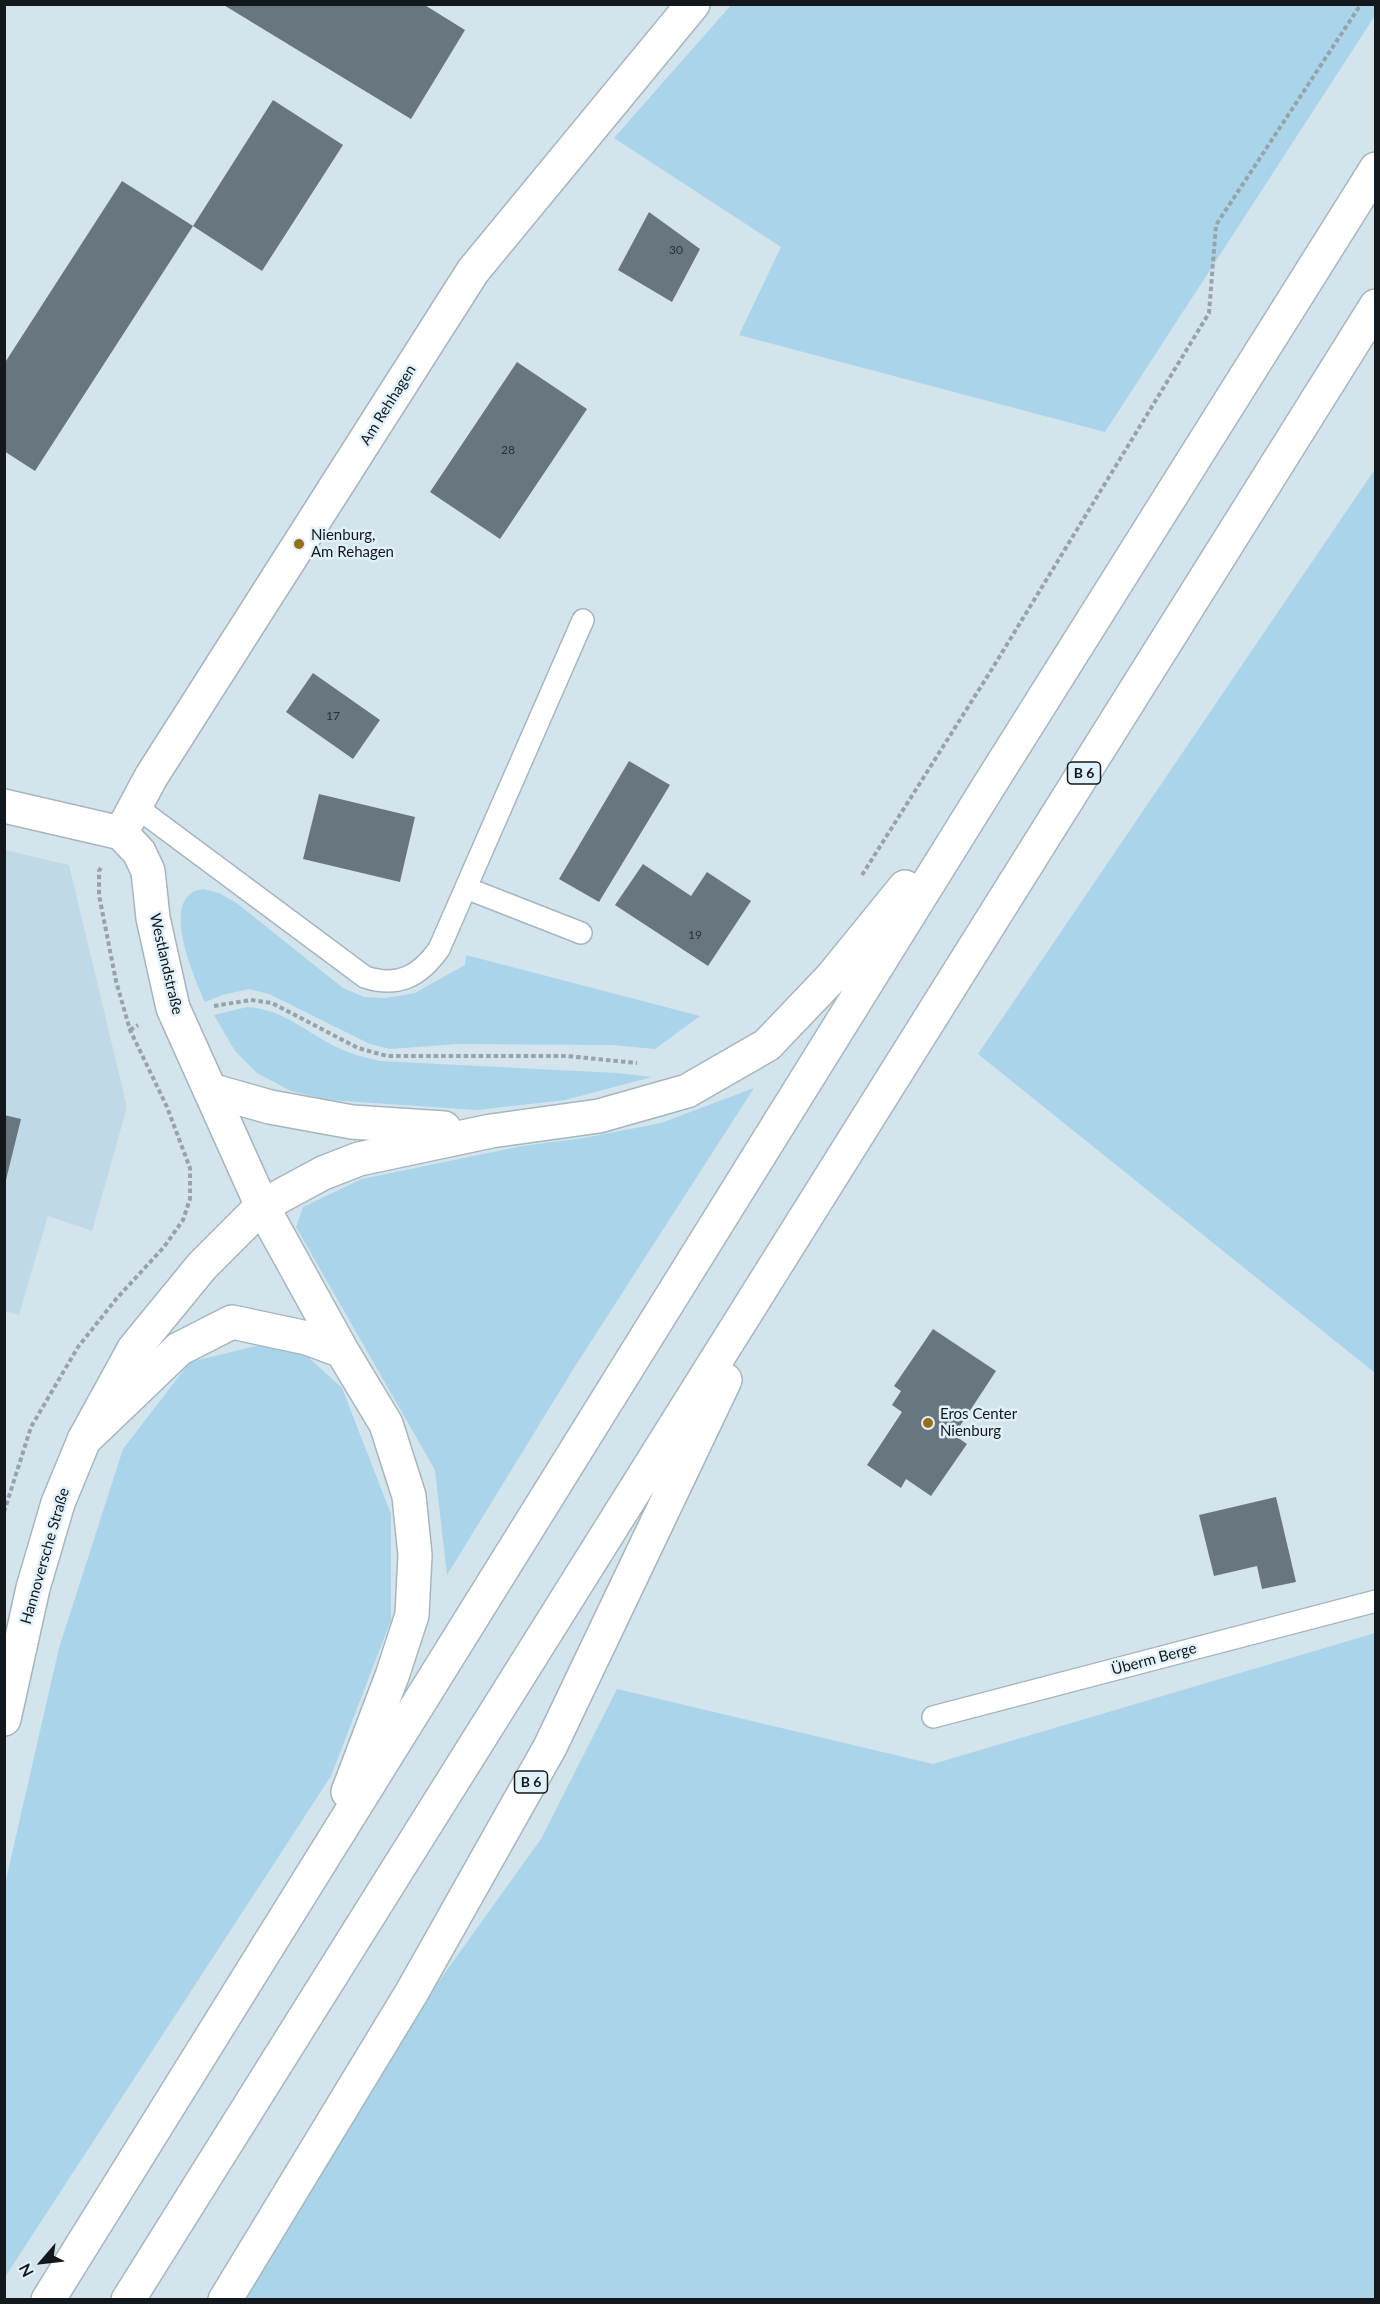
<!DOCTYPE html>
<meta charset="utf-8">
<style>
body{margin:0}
#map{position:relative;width:1380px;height:2304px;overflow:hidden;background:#d3e4ed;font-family:Lato,sans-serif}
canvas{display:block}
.frame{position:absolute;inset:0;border:6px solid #12181b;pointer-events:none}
.north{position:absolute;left:12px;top:2232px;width:60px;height:60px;-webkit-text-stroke:4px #e0f1fa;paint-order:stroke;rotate:242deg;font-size:16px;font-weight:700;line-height:24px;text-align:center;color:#12181b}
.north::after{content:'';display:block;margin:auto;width:21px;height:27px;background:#12181b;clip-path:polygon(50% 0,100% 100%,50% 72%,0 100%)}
</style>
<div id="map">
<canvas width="1380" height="2304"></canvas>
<div class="frame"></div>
<div class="north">N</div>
</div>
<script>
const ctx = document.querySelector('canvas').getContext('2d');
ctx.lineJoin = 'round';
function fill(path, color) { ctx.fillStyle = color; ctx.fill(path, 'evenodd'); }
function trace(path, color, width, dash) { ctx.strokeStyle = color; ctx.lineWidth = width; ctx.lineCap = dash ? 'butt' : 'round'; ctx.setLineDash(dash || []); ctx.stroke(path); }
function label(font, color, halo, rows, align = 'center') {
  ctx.font = font + ' Lato,sans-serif'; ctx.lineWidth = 5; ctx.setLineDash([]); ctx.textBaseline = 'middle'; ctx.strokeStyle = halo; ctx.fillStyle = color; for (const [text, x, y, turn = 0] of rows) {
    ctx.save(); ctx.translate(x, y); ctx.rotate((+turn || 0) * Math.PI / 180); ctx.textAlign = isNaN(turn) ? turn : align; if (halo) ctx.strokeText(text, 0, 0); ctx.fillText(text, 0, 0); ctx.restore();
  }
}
const built = new Path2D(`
 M 5,850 L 69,865 L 127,1107 L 92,1231 L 48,1216 L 19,1315 L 5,1311 Z`);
const green = new Path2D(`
 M 732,4 L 1375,4 L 1376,14 L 1105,432 L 739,335 L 781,247 L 614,138 Z
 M 1375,469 L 1375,1373 L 978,1054 Z
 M 203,889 L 219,893 L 238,904 L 343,988 L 364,997 L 386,998 L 415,993 L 465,965 L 466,955 L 700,1016 L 655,1049 L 612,1045 L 457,1044 L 390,1049 L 370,1044 L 269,994 L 249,989 L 222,995 L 205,1002 C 195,979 166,914 190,894 C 193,891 199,890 203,889 Z
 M 247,1007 C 289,1010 311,1038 348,1052 C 358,1056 369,1058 380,1061 L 617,1073 L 652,1077 L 565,1100 L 477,1110 L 329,1100 L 291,1091 L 257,1073 L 235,1051 L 214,1015 Z
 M 754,1088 L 574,1368 L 447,1575 L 435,1470 L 296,1227 L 303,1207 L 362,1179 L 522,1146 L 584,1138 L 661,1123 Z
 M 264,1344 L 307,1356 L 342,1388 L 391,1514 L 391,1620 L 331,1776 L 5,2277 L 5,1884 L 59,1648 L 123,1449 L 190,1362 Z
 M 1375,1633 L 1375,2299 L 210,2300 L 541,1839 L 617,1689 L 933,1764 Z`);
const building = new Path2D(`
 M 222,4 L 423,4 L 465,30 L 411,119 Z
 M 273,100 L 343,145 L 262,271 L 193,226 Z
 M 122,181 L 193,226 L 35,471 L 4,451 L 4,364 Z
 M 649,212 L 700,249 L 672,302 L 618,270 Z
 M 517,362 L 587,409 L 500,539 L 430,492 Z
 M 313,673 L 380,720 L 353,759 L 286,712 Z
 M 629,761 L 670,785 L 599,902 L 559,879 Z
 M 319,794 L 415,817 L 400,882 L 303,859 Z
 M 643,864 L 691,896 L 707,872 L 751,901 L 708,966 L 615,905 Z
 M 4,1115 L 21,1119 L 5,1184 L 4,1184 Z
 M 933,1329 L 996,1371 L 954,1435 L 967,1444 L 931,1496 L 906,1479 L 901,1488 L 867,1465 L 902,1412 L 892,1405 L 901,1391 L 894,1386 Z
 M 1276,1497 L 1296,1582 L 1262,1589 L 1257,1566 L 1214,1576 L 1199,1515 Z`);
const path = new Path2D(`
 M 862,875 L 992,669 L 1209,313 L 1216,225 L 1361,4
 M 214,1006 L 251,1000 L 272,1003 L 358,1048 L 387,1056 L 567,1056 L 637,1063
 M 130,1030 L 138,1025
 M 4,1512 L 31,1427 L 78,1347 L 117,1298 L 164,1247 L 183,1220 L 190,1199 L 190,1168 L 167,1107 L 130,1030 L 116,981 L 99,895 L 99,871 L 102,866`);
const service = new Path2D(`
 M 135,806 L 365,977 C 398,988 420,976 439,949 L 583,620
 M 466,888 L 581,933
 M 933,1717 L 1376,1601`);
const minor = new Path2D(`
 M 4,806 L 121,833 L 139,852 L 148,871 L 153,918 L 173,1008 L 262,1206
 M 121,833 L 151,777 L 473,271 L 693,4`);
const primary = new Path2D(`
 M 4,1719 L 33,1588 L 58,1503 L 84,1440 L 134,1349 L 202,1266 L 262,1206`);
const trunk = new Path2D(`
 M 210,1090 L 270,1107 L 352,1122 L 444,1128
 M 84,1440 L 179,1349 L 232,1322 L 307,1338 L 342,1351
 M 348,1792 L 392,1676 L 412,1615 L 415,1555 L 409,1496 L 386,1424 L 342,1351 L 262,1206 L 323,1173 L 359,1159 L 491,1131 L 599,1116 L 687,1091 L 767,1045 L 831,978 L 905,887
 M 48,2300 L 990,784 L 1376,169
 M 128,2300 L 1376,306
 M 225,2300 L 412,1992 L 550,1747 L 725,1380`);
const markers = [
 [299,544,6,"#976f1a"],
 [928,1423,6,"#976f1a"]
];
const numberNames = [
 ["30",676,250],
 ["28",508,450],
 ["17",333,716],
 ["19",695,935]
];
const shields = [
 [1084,773,33],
 [531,1782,33]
];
const shieldNames = [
 ["B 6",1084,773],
 ["B 6",531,1782]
];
const streetNames = [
 ["Am Rehhagen",388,405,-58],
 ["Westlandstraße",166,964,77],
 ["Hannoversche Straße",45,1556,-74],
 ["Überm Berge",1154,1659,-15]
];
const poiNames = [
 ["Nienburg,",311,535],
 ["Am Rehagen",311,552],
 ["Eros Center",940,1414],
 ["Nienburg",940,1431]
];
fill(built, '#c0d9e6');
fill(green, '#aad4ea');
fill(building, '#68777f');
trace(service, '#a6b6be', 24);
trace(minor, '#a6b6be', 36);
trace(primary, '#a6b6be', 36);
trace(trunk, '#a6b6be', 36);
trace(path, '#96a3aa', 4, [4.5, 3]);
trace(service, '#fff', 21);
trace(minor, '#fff', 33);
trace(primary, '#fff', 33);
trace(trunk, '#fff', 33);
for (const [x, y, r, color] of markers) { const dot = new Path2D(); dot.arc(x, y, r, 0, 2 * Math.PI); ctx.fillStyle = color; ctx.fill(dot); trace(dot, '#e0f1fa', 2); }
label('12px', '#283034', null, numberNames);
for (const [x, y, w] of shields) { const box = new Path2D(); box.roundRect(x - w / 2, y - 11, w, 22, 4.5); ctx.fillStyle = '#e0f1fa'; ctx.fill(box); trace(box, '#12181b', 1.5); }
label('bold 14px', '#12181b', null, shieldNames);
label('15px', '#12181b', '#e0f1fa', streetNames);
label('15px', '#12181b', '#e0f1fa', poiNames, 'left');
</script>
